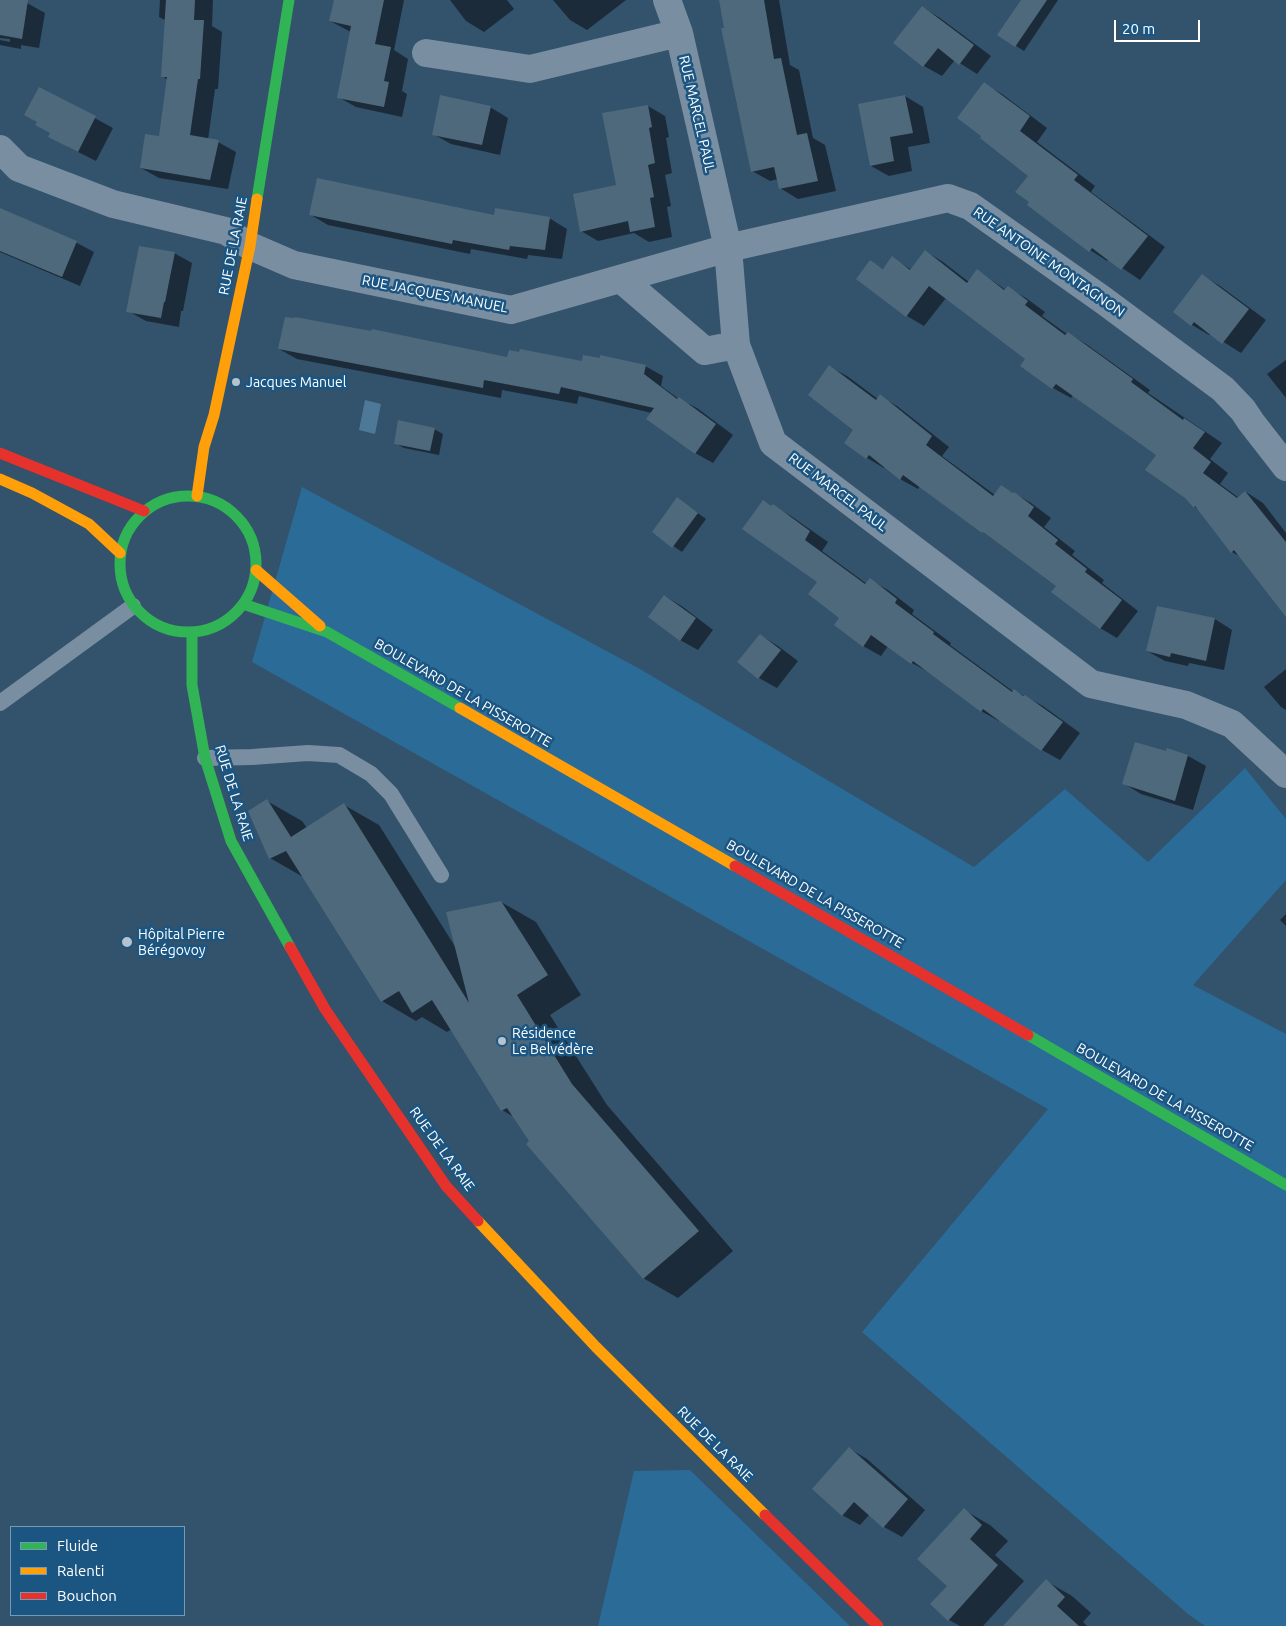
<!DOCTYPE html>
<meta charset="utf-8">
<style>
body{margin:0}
#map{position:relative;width:1286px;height:1626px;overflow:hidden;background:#33526b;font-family:Ubuntu,sans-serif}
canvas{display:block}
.legend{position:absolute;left:10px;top:1526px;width:175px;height:90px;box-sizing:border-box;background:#1b5683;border:1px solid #769ab5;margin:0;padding:6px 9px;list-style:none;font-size:15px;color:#fff}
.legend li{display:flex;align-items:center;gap:10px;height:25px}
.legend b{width:25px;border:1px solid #769ab5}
.scale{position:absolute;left:1114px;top:20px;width:86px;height:22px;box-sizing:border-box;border:2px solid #fff;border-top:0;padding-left:6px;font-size:15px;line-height:18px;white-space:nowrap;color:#fff;-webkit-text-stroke:4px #1b5683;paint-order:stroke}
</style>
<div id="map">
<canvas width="1286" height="1626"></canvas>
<ul class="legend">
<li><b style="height:6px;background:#30b455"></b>Fluide</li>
<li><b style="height:6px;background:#ff9f0a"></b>Ralenti</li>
<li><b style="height:6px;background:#e5322d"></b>Bouchon</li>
</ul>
<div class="scale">20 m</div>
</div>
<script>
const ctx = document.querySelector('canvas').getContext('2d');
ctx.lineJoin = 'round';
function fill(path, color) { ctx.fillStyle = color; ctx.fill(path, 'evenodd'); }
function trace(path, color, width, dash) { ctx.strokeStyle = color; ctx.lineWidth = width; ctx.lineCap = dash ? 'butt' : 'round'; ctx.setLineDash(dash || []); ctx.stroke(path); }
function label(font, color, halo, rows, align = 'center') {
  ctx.font = font + ' Ubuntu,sans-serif'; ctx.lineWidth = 5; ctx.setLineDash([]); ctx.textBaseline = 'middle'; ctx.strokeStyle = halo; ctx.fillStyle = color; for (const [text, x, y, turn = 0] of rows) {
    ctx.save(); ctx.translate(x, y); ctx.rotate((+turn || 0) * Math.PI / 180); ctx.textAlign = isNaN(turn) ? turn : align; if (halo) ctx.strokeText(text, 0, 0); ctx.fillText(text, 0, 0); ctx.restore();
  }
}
const green = new Path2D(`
 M 302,487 L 640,669 L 974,867 L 1065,789 L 1148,862 L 1245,768 L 1286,819 L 1286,880 L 1193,985 L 1286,1034 L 1286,1626 L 1205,1626 L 1188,1614 L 862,1332 L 1048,1109 L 252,662 Z
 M 690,1470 L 850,1626 L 598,1626 L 634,1471 Z`);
const water = new Path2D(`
 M 365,400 L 381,404 L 375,434 L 359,430 Z`);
const shadow = new Path2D(`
 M 0,0 L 27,3 L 45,13 L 39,48 L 21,45 L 21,49 L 0,45 L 0,40 L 10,42 L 10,39 L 0,38 Z
 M 160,0 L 213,0 L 212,26 L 222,32 L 218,89 L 215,89 L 208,140 L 218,142 L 236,152 L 228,189 L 159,178 L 141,168 L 160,137 L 168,80 L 162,76 L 165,20 L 159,17 Z
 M 335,0 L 404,0 L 394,50 L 408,59 L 402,91 L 407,94 L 402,117 L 356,107 L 338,97 L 351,32 L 330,21 Z
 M 450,0 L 507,0 L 514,9 L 484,32 L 466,21 Z
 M 553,0 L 626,0 L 587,30 L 570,20 Z
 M 720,0 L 779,0 L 790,65 L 799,70 L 813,138 L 825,145 L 836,191 L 798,199 L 780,188 L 778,179 L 770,181 L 752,171 Z
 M 1022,0 L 1058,0 L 1024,51 L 999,35 Z
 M 922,7 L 940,18 L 991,56 L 977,74 L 955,60 L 942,76 L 924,66 L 895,43 Z
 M 984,84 L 1002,94 L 1047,128 L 1037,142 L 1095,186 L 1091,192 L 1165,247 L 1140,280 L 1109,259 L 1107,261 L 1090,250 L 1030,202 L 1030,175 Z
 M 39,88 L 113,128 L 96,161 L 68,147 L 38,122 Z
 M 905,96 L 923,107 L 930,143 L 908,147 L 912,171 L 889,176 L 871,166 Z
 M 648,106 L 665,116 L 669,137 L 666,138 L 672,173 L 665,175 L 671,206 L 667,207 L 672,237 L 649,242 L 634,233 L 598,241 L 581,231 L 617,186 Z
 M 490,107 L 508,118 L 500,155 L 451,144 L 433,134 Z
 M 0,210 L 77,243 L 94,252 L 80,286 L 0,252 Z
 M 311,215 L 549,218 L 567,229 L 562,259 L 528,255 L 527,259 L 471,249 L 470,254 L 328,225 Z
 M 925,251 L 943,262 L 969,282 L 978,271 L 1006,290 L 1008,288 L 1026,298 L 1045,312 L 1042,316 L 1067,334 L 1068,333 L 1086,344 L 1150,390 L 1148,393 L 1222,443 L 1210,459 L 1228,473 L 1220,484 L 1239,498 L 1246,492 L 1263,503 L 1286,533 L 1286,615 L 1241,557 L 1232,552 L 1200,510 L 1194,507 L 1158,455 L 1073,395 L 1071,398 L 1053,388 L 1022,365 L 1027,359 L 946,298 L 924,326 L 907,316 L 871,262 L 884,269 L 892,258 L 912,270 Z
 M 174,253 L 192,263 L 183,311 L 181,311 L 179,327 L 146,321 L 128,311 Z
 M 1202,275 L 1220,286 L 1266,320 L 1241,353 L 1211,334 L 1209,335 L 1192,325 Z
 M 279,349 L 508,358 L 645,366 L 663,376 L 661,386 L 679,399 L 697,408 L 733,435 L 713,463 L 695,453 L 652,413 L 579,396 L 577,404 L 502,390 L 501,398 L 297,359 Z
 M 1286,360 L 1286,398 L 1267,374 Z
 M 830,367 L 847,376 L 878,399 L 880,396 L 897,406 L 949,447 L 942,456 L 995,495 L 1001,486 L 1031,503 L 1051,518 L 1044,527 L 1075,551 L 1072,555 L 1104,580 L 1102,583 L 1138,611 L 1117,638 L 1100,628 L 1057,586 L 920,486 L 918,489 L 900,479 L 885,467 L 884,468 L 867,458 L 845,442 L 855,430 Z
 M 434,429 L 443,434 L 439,455 L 404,448 L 395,443 Z
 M 678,499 L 706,519 L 682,552 L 653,532 Z
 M 773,506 L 791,516 L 828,542 L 822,551 L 867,584 L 870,580 L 888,590 L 914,610 L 912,614 L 951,643 L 950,645 L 1014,692 L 1015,691 L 1043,706 L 1080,733 L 1060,760 L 1042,750 L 1000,720 L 999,721 L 981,711 L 930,673 L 912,663 L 888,646 L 881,656 L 863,646 L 841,618 L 772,507 Z
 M 665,596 L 683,607 L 713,630 L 698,650 L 680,640 Z
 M 1215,619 L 1232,630 L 1224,670 L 1189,663 L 1188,666 L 1165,661 L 1147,651 Z
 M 760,635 L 778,646 L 798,661 L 777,688 L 759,678 Z
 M 1286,669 L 1286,710 L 1281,707 L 1264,687 Z
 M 1168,750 L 1188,756 L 1206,766 L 1193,810 L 1141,794 L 1123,783 L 1167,753 Z
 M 267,801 L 302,821 L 307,828 L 344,805 L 379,825 L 456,948 L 501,902 L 536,922 L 581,995 L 550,1015 L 607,1105 L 733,1251 L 678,1298 L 643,1278 L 530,1141 L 514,1117 L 502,1110 L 452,1029 L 447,1032 L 422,1017 L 416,1021 L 382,1001 L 305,878 L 270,858 Z
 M 1286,914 L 1286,926 L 1280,920 Z
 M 850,1449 L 867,1459 L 925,1510 L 902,1537 L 884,1527 L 870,1514 L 860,1525 L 842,1515 Z
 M 964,1510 L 990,1525 L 1008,1541 L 995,1555 L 1024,1581 L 983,1626 L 960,1626 L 949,1620 L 948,1586 Z
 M 1046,1581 L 1072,1596 L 1091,1613 L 1083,1622 L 1087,1626 L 1011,1626 Z`);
const building = new Path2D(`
 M 0,0 L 28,0 L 22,39 L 0,35 Z
 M 166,0 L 195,0 L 194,20 L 204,20 L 200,79 L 198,79 L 190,135 L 219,140 L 210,180 L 140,168 L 145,134 L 159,136 L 167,77 L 161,77 Z
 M 334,0 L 384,0 L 375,44 L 391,47 L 384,81 L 389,82 L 384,107 L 337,98 L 351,26 L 329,21 Z
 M 719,0 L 764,0 L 774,59 L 781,58 L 797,135 L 807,133 L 818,181 L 779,189 L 774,167 L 751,172 L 721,28 L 724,28 Z
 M 1021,0 L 1047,0 L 1015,47 L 997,35 Z
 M 922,6 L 974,45 L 959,65 L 938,48 L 923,67 L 893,43 Z
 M 984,82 L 1030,116 L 1020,131 L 1078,175 L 1074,180 L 1148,236 L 1121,270 L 1092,248 L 1089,252 L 1027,205 L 1029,202 L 1015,192 L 1028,176 L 980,138 L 981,136 L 957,118 Z
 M 39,87 L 96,116 L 78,152 L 48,137 L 50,133 L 35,125 L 37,122 L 24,115 Z
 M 440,95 L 491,106 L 482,145 L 432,135 Z
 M 905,95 L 913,133 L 890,137 L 894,161 L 870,166 L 858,104 Z
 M 648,105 L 652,127 L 649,128 L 655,163 L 648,165 L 654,197 L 650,198 L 655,227 L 630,232 L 628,221 L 580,232 L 573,194 L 616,185 L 602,113 Z
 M 317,178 L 494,215 L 495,208 L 550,217 L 545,250 L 510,246 L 509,250 L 453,240 L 452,244 L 309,215 Z
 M 0,208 L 77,241 L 62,277 L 0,251 Z
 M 139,246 L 175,252 L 165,302 L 164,302 L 161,318 L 126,312 Z
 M 925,250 L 967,283 L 977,269 L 1004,290 L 1008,286 L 1028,301 L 1025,305 L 1065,335 L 1068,332 L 1133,379 L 1131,382 L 1183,420 L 1184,418 L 1205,432 L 1193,448 L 1211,462 L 1203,473 L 1237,498 L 1245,491 L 1286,542 L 1286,617 L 1234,550 L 1231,553 L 1195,506 L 1194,508 L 1185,498 L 1145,470 L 1156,455 L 1056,384 L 1052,389 L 1020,366 L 1025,359 L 929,286 L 906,317 L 856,279 L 870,260 L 883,269 L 892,256 L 910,270 Z
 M 1202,274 L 1249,309 L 1222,344 L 1194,322 L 1191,326 L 1173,312 Z
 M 285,317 L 294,318 L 295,317 L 371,331 L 372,329 L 507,357 L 509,350 L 519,352 L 520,349 L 582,361 L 583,355 L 600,358 L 600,355 L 646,365 L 644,374 L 677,399 L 679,397 L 716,424 L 695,454 L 646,419 L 654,408 L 561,387 L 559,394 L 484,380 L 483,388 L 278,349 Z
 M 829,365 L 876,400 L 880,394 L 932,436 L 926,445 L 993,496 L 1001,485 L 1013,493 L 1014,492 L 1034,507 L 1028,516 L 1058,540 L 1055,544 L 1087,569 L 1085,572 L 1122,600 L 1100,629 L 1051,592 L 1056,586 L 983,532 L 982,533 L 903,475 L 900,480 L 869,455 L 866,459 L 844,443 L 853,430 L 808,395 Z
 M 398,420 L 435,428 L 430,451 L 394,444 Z
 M 677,497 L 698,513 L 672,548 L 652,532 Z
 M 763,500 L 771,506 L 773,504 L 810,531 L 805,540 L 865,584 L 870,578 L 897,599 L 895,603 L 934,632 L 933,634 L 1012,692 L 1014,689 L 1023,696 L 1025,695 L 1063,722 L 1041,751 L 983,709 L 981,712 L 913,661 L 911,664 L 871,635 L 863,647 L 834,625 L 839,618 L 808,594 L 817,582 L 742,529 Z
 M 664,595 L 696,618 L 680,641 L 648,617 Z
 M 1157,606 L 1215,618 L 1206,661 L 1171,653 L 1170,657 L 1146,651 Z
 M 760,634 L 781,650 L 758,679 L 737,662 Z
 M 1135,742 L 1166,751 L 1167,748 L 1188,755 L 1175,801 L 1122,784 Z
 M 267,799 L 291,837 L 344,803 L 469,1003 L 446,912 L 501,901 L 548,975 L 517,995 L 572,1084 L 699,1231 L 643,1279 L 526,1144 L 529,1141 L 507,1108 L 501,1111 L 432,1000 L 412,1013 L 399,991 L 381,1002 L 286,851 L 269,859 L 248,811 Z
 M 849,1447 L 908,1499 L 883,1528 L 854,1502 L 842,1516 L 812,1489 Z
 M 964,1508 L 982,1525 L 970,1539 L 998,1565 L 948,1621 L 930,1604 L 947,1586 L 917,1559 Z
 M 1046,1579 L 1065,1597 L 1057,1606 L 1079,1626 L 1003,1626 Z`);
const lane = new Path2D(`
 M 0,703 L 133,606
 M 205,758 L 252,757 L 308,753 L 339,755 L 371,774 L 391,794 L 441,875`);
const street = new Path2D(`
 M 667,0 L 679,33 L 728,248 L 736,345 L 773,443 L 1091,684 L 1186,705 L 1232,724 L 1286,774
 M 426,53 L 530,69 L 679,33
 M 0,149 L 19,168 L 113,204 L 226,231 L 250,246 L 294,265 L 511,310 L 728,248 L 948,198 L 970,206 L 1103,300 L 1223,389 L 1243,410 L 1251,422 L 1286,467
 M 621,279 L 705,351 L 736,345`);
const fast = new Path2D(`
 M 257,199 L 289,0
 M120 564a68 68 0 1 1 136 0a68 68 0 1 1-136 0Z
 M 243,604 L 327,632 L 460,708
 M 192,633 L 192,685 L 205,758 L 231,841 L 290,947
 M 1028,1035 L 1286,1185`);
const slow = new Path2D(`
 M 0,479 L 32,493 L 89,524 L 120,553
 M 197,496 L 204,447 L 214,415 L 250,246 L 257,199
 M 256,570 L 320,626
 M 460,708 L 735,866
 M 478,1221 L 596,1347 L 765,1515`);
const jam = new Path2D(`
 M 0,453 L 144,511
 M 735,866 L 1028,1035
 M 290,947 L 325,1009 L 446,1186 L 478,1221
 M 765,1515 L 878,1626`);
const markers = [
 [236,382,5,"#b8c2cb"],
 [127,942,6,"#b8c2cb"],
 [502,1041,5,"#b8c2cb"]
];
const streetNames = [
 ["RUE MARCEL PAUL",697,114,77],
 ["RUE DE LA RAIE",233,246,-79],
 ["RUE ANTOINE MONTAGNON",1049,262,35],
 ["RUE JACQUES MANUEL",435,294,11],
 ["RUE MARCEL PAUL",838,492,37],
 ["BOULEVARD DE LA PISSEROTTE",463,693,30],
 ["RUE DE LA RAIE",234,793,73],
 ["BOULEVARD DE LA PISSEROTTE",815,894,30],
 ["BOULEVARD DE LA PISSEROTTE",1165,1097,30],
 ["RUE DE LA RAIE",442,1149,54],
 ["RUE DE LA RAIE",715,1444,45]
];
const poiNames = [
 ["Jacques Manuel",246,382],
 ["Hôpital Pierre",138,934],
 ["Bérégovoy",138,950],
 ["Résidence",512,1033],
 ["Le Belvédère",512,1049]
];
fill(green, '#2b6b98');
fill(water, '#4e7898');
fill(shadow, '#0007');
fill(building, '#4f697c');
trace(lane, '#798ea1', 16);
trace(street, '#798ea1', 28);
trace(fast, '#30b455', 11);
trace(slow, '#ff9f0a', 11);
trace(jam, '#e5322d', 11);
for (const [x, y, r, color] of markers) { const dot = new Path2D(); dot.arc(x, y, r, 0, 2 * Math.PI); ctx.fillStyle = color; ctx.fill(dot); trace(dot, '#1b5683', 2); }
label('14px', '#fff', '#1b5683', streetNames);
label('14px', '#fff', '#1b5683', poiNames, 'left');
</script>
